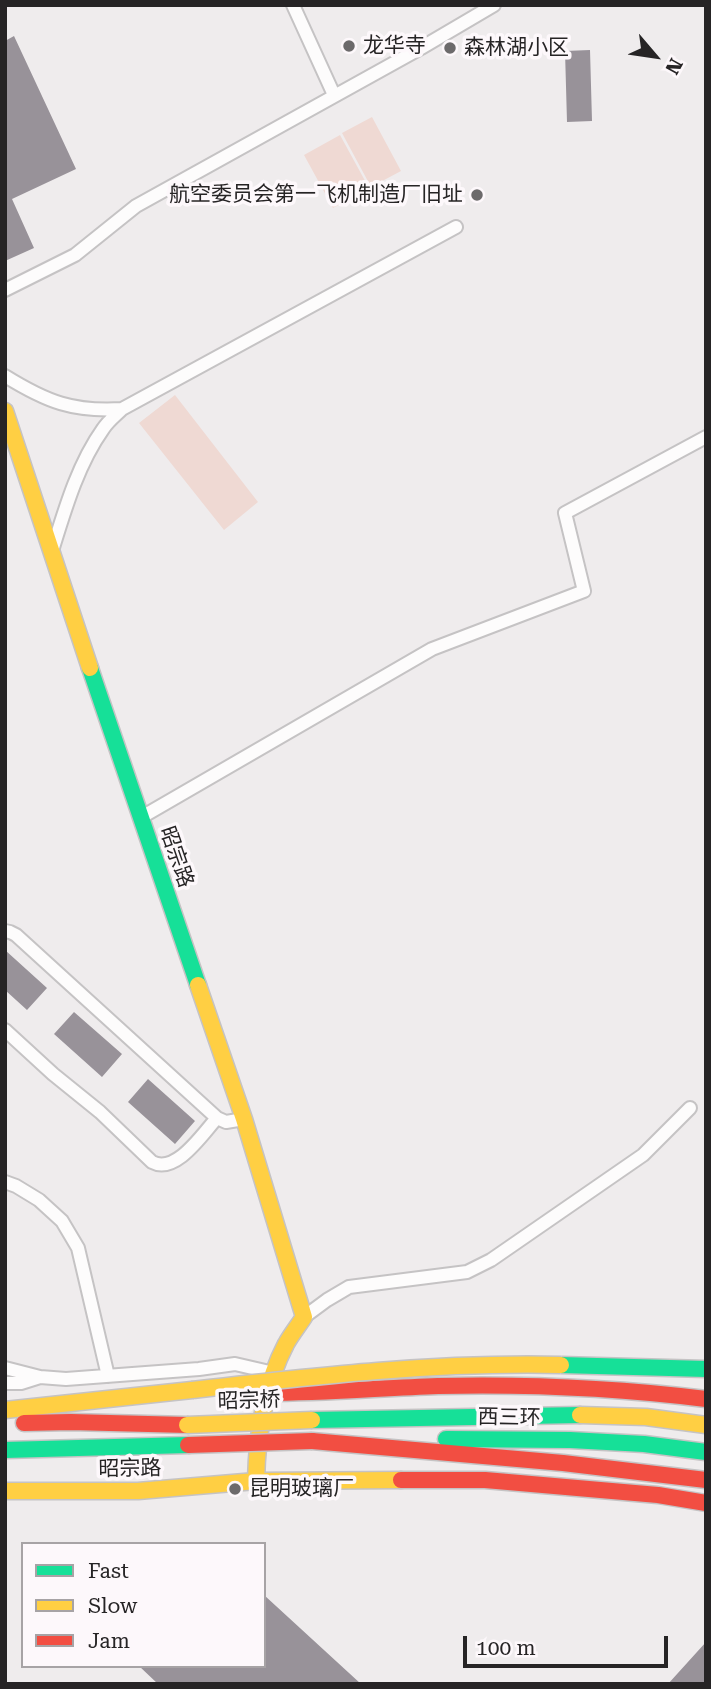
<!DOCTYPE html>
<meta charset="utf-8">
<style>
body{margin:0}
#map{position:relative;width:711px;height:1689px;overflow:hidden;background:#efeced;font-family:"Roboto Serif",serif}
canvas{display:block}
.frame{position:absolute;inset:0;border:7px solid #262425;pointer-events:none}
.legend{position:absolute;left:21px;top:1542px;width:245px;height:126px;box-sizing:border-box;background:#fdf8fb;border:2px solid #a7a3a5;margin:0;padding:9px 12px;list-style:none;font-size:21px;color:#262425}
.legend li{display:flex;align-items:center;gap:14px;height:35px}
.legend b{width:35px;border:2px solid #a7a3a5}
.north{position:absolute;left:620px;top:21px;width:70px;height:70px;-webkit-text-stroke:5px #fdf8fb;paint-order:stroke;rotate:119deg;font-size:19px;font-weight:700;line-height:28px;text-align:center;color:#262425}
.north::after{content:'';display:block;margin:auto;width:24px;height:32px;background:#262425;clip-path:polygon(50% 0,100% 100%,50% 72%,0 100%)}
.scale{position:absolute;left:463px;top:1636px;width:205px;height:32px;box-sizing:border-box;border:4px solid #262425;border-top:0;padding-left:9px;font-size:21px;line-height:24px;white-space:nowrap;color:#262425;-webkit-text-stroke:5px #fdf8fb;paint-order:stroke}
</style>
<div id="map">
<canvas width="711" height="1689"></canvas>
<div class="frame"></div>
<ul class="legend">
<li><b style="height:9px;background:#16e098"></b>Fast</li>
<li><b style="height:9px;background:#ffcf43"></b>Slow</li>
<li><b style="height:9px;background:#f24e42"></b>Jam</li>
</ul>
<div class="north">N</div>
<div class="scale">100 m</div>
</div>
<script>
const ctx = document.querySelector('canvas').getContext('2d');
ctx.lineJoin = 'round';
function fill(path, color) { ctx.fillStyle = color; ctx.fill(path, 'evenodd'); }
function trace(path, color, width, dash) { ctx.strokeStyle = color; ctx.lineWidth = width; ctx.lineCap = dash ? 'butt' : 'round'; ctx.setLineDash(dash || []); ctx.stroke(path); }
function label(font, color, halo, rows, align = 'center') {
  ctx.font = font + ' "Roboto Serif","Noto Sans SC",serif'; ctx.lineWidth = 7; ctx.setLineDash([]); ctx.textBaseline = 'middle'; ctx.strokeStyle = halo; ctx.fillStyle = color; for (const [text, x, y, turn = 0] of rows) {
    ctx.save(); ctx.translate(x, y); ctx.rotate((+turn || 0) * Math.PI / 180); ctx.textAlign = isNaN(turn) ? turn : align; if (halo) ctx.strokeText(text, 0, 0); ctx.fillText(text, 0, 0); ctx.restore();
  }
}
const green = new Path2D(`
 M 372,117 L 401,171 L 371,187 L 342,133 Z
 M 340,135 L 369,188 L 333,208 L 304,155 Z
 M 175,395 L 258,502 L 224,530 L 139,423 Z`);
const building = new Path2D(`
 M 14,36 L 76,169 L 12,199 L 34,248 L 5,261 L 5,41 Z
 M 590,50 L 592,121 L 567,122 L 565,51 Z
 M 5,950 L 47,988 L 27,1010 L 5,990 Z
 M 74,1012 L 122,1054 L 102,1077 L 54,1034 Z
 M 148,1079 L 195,1121 L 175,1144 L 128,1102 Z
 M 264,1595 L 361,1684 L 158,1684 L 139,1666 L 264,1666 Z
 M 706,1642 L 706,1684 L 668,1684 Z`);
const street = new Path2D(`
 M 293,5 L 334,95
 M 5,290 L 75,255 L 136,206 L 421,48 L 494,5
 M 5,376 C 47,402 73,412 122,409 C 116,415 108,421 103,429 C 78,464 65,509 52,551
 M 122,409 L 456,227
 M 140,818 L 432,649 L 584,591 L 565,513 L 706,437
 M 5,931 L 10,932 L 16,935 L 217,1118 L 226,1122 L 244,1119
 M 5,1030 L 53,1074 L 100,1112 L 152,1162 C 176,1175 203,1133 217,1118
 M 5,1182 L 16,1186 L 39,1200 L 62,1221 L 78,1248 L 108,1376
 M 304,1317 L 327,1300 L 349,1287 L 467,1272 L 491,1260 L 643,1155 L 690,1108
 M 5,1368 L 40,1377 L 66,1379 L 199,1369 L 235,1364 L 274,1373
 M 5,1383 L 21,1383 L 40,1377`);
const fast = new Path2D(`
 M 90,668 L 198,985
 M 312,1420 L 580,1415
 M 446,1439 L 570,1440 L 644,1444 L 706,1452
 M 5,1450 L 188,1445`);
const slow = new Path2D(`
 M 5,411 L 90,668
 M 198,985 L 244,1119 L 304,1317 C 298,1326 291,1335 286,1344 C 264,1386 257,1435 256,1481
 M 5,1410 L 192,1390
 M 580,1415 L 646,1417 L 706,1425
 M 5,1491 L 138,1491 L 256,1481 L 401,1480`);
const jam = new Path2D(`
 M 267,1393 C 324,1393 381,1388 438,1386 C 528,1384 617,1388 706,1399
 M 24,1423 L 71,1422 L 187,1425
 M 312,1441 L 563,1463 L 706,1480
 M 401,1480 L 485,1480 L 658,1495 L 706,1503`);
const fastBridge = new Path2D(`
 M 561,1365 L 706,1369`);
const slowBridge = new Path2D(`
 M 192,1390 C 315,1376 437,1362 561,1365
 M 187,1425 L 312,1420`);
const jamBridge = new Path2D(`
 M 188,1445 L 312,1441`);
const markers = [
 [349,46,7,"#6c6a6b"],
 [450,48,7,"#6c6a6b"],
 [477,195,7,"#6c6a6b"],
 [235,1489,7,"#6c6a6b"]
];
const poiNames = [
 ["龙华寺",363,46],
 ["森林湖小区",464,48],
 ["航空委员会第一飞机制造厂旧址",463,195,"right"],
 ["昆明玻璃厂",249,1489]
];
const streetNames = [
 ["昭宗路",176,857,71],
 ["昭宗桥",249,1401,-2],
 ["西三环",509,1418,1],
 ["昭宗路",130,1469,-1]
];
fill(green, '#efd9d3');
fill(building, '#989299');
trace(street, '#c5c3c4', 16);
trace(fast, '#c5c3c4', 19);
trace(slow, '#c5c3c4', 19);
trace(jam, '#c5c3c4', 19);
trace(street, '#fdfcfc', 12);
trace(fast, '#16e098', 16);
trace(slow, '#ffcf43', 16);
trace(jam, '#f24e42', 16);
trace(fastBridge, '#c5c3c4', 19, []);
trace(slowBridge, '#c5c3c4', 19, []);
trace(jamBridge, '#c5c3c4', 19, []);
trace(fastBridge, '#16e098', 16);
trace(slowBridge, '#ffcf43', 16);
trace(jamBridge, '#f24e42', 16);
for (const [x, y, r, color] of markers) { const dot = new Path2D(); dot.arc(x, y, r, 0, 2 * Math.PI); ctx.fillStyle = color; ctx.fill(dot); trace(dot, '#fdf8fb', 2.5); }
label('21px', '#262425', '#fdf8fb', poiNames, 'left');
label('21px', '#262425', '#fdf8fb', streetNames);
</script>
